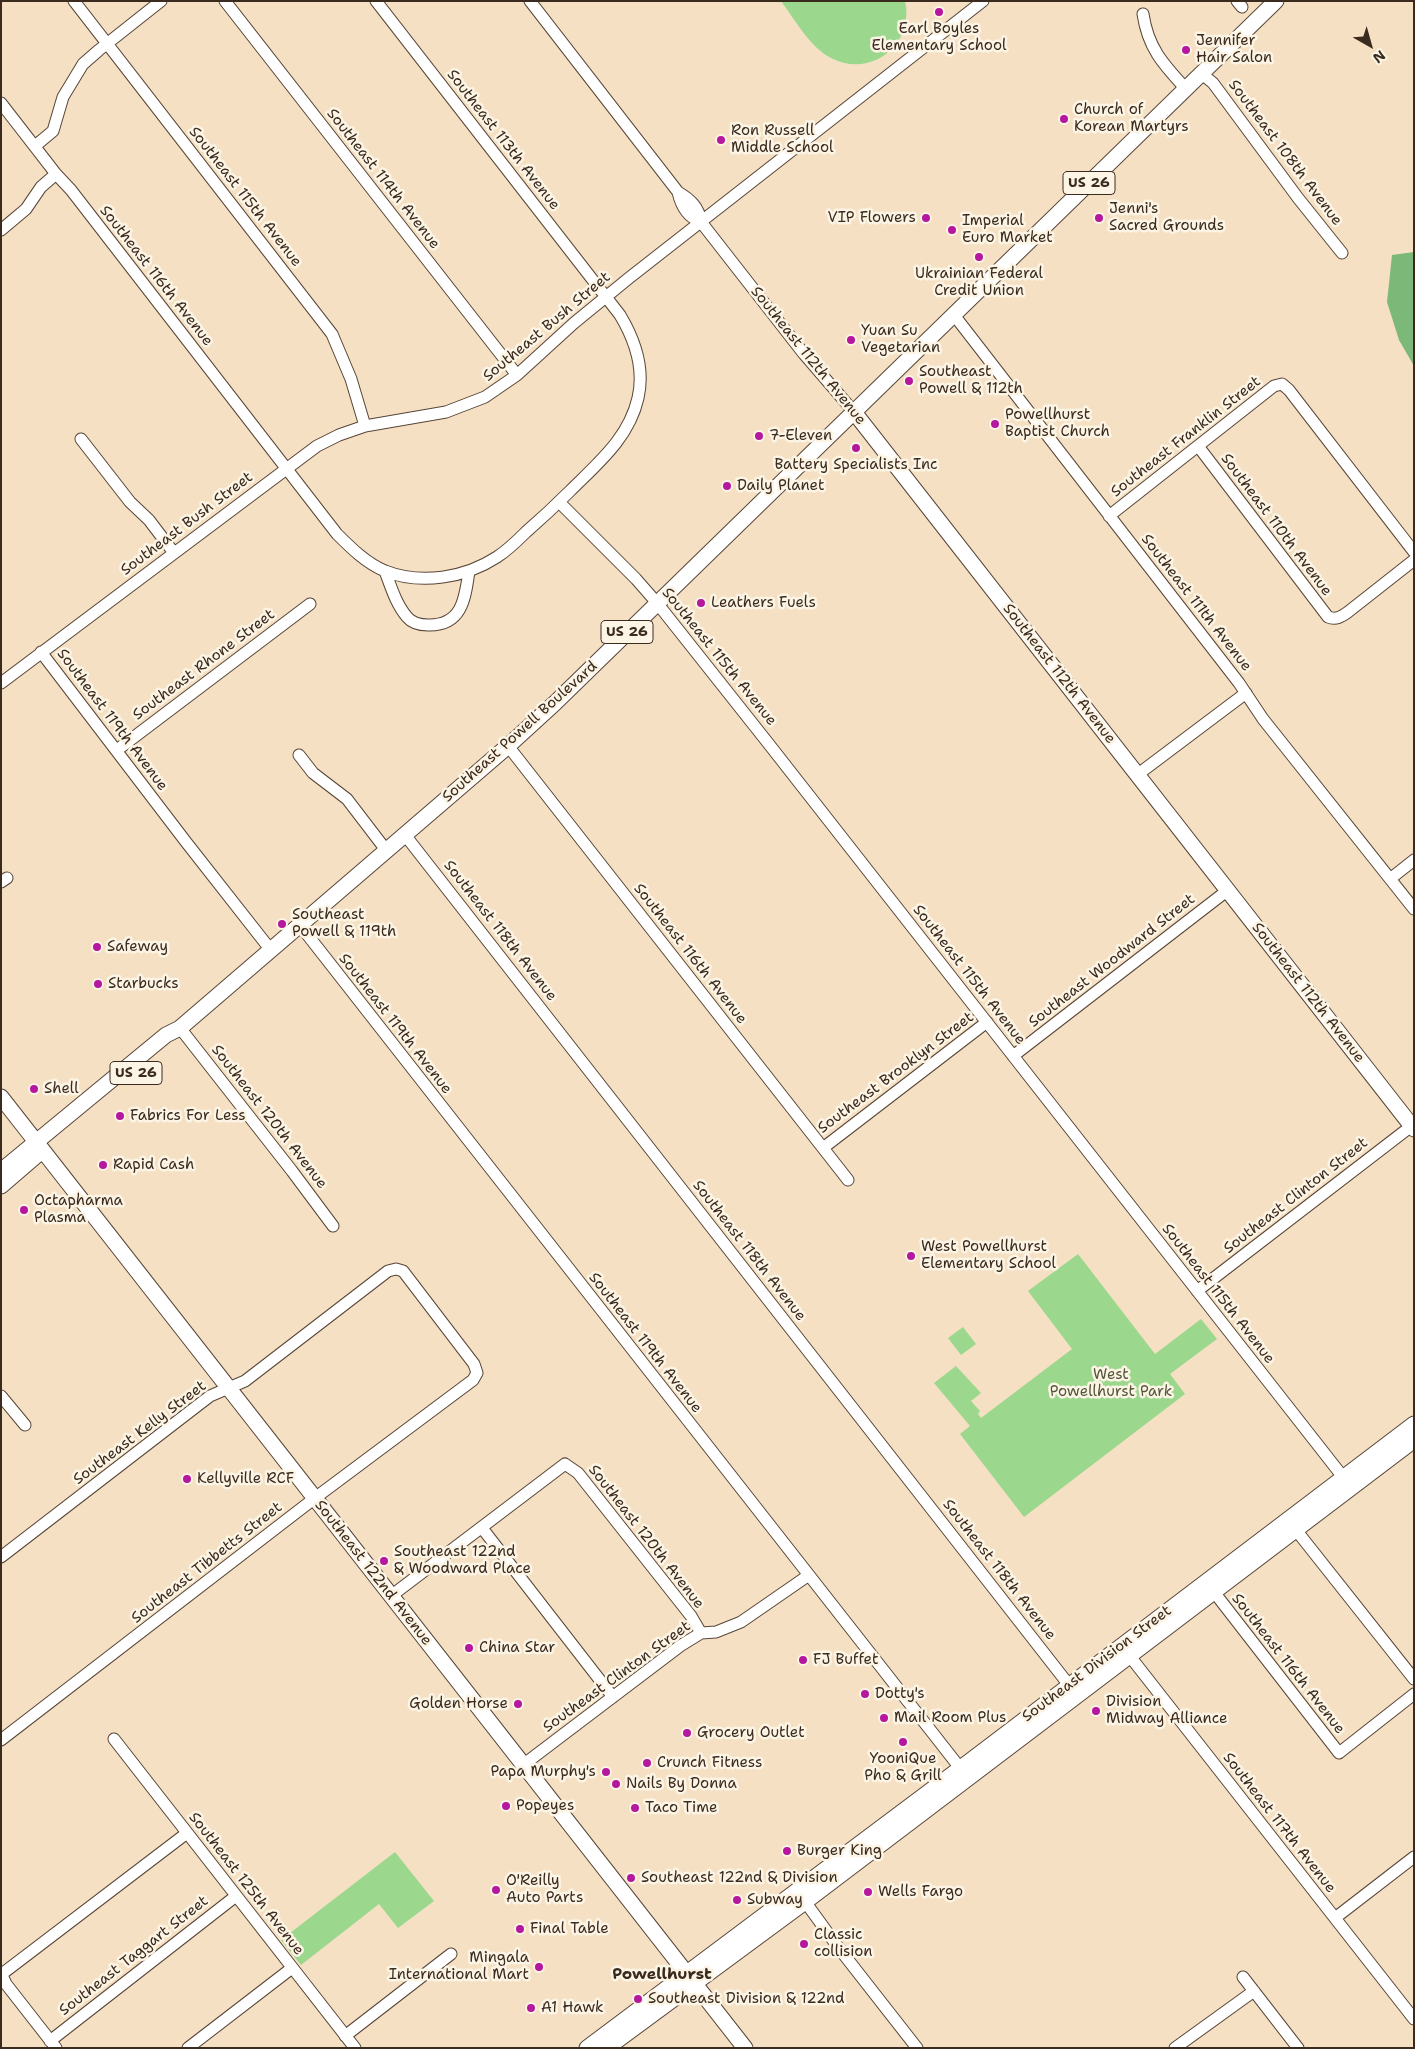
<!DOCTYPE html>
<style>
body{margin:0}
#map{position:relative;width:1415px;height:2049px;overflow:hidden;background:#f5e0c3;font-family:"Shantell Sans",sans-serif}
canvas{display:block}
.frame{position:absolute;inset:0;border:2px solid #3b2a1e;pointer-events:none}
.north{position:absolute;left:1345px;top:20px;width:50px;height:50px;-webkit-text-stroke:4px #fcf5e5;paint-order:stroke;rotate:142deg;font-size:14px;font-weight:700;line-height:20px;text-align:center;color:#3b2a1e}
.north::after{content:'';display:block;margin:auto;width:18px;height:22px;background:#3b2a1e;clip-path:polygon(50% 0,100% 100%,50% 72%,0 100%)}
</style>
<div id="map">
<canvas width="1415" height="2049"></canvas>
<div class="frame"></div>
<div class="north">N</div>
</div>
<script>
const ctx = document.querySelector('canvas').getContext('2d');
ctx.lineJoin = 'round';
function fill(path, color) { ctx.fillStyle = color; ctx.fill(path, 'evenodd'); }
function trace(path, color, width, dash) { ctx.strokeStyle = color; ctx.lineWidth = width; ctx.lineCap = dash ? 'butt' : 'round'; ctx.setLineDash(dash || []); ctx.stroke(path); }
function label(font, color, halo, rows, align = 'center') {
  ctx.font = font + ' "Shantell Sans",sans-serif'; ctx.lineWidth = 5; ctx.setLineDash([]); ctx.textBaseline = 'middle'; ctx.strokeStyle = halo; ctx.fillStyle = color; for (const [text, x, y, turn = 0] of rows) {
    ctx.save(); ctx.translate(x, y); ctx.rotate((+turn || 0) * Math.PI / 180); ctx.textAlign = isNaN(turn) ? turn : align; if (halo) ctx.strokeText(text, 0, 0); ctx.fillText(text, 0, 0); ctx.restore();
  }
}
const green = new Path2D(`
 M 781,1 L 905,1 C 915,44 871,79 831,58 C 810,47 795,20 781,1 Z
 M 1078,1254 L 1155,1354 L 1201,1319 L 1217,1339 L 1170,1374 L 1185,1394 L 1024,1517 L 960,1434 L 970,1426 L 934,1383 L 956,1366 L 981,1393 L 971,1401 L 980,1411 L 978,1414 L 981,1418 L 1072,1349 L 1028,1291 Z
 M 963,1327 L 976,1344 L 961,1355 L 948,1338 Z
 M 395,1852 L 434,1901 L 398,1928 L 379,1904 L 301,1965 L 281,1940 Z`);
const forest = new Path2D(`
 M 1414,252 L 1414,366 L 1399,340 L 1387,302 L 1392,255 Z`);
const minor = new Path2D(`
 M 74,1 L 332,334 L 351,379 L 365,426
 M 225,1 L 517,375
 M 530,1 L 678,192 C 690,199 699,207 701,222 L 804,354 L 854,412
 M 1237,1 L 1242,7
 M 1143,14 C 1148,48 1163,64 1186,89
 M 1202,74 L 1213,83 L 1298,198 L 1342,253
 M 1,103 L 56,174 L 71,190 L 337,534 C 351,548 366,563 385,571 C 421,585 465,578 497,557 C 508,550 517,541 526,532 C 541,519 556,505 570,491 C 598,463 629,438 638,398 C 645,368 635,340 620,315 L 376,1
 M 35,146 L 53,131 L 63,97 L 83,64 L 99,50 L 161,1
 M 678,192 C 681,206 687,217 701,222
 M 1,230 L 26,209 L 41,187 L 56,174
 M 954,315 L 1239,683 L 1263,719 L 1414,909
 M 81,439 L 130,502 L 149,520 L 174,553
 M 1198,446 L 1328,617 C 1336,620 1341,617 1348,612 L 1414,560
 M 559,502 L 636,579 L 657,603 L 768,743 L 1343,1477
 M 1109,516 L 1274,386 L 1282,384 L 1289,390 L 1414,552
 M 385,571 C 391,587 396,604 407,617 C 412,623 420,625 428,625 C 462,626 465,599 469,571
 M 41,652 L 186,842 L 270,949
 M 1,683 L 317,446 L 339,435 L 365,426 L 446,412 L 485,397 L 517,375 L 574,323 L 629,278 L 983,1
 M 508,746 L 848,1180
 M 117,750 L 310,604
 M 299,755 L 313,773 L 347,799 L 386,850
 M 1137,775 L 1246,693
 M 405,835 L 1069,1685
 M 1390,879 L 1414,860
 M 1,882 L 7,878
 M 299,924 L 964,1773
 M 180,1028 L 292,1171 L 333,1226
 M 1013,1056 L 1228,890
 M 823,1148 L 987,1022
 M 1197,1291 L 1414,1124
 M 1,1396 L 25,1425
 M 482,1528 L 613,1697
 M 1296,1530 L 1414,1679
 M 1,1557 L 210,1396 L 245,1381 L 388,1271 L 396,1269 L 403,1271 L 474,1364 L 477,1373 L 473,1380 L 315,1498 L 1,1740
 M 1214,1592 L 1339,1753 L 1414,1694
 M 391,1596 L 565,1464 L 578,1473 L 691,1616 L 701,1633
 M 1125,1650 L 1414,2019
 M 114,1739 L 355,2048
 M 523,1765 L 680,1646 L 701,1633 L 716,1632 L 741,1622 L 809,1575
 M 801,1896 L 838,1947 L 917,2048
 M 1335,1918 L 1414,1857
 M 1,1973 L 6,1984 L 56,2048
 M 2,1974 L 187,1833
 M 1243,1977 L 1298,2048
 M 345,2036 L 451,1954
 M 50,2041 L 236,1896
 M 188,2048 L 292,1968
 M 1175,2048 L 1254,1991`);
const major = new Path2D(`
 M 854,412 L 1414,1129
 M 1,1097 L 745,2048
 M 1,1171 L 166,1035 L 180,1028 L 508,746 L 555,703 L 1276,1
 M 1,1186 L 37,1155
 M 587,2048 L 970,1761 L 1414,1424
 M 607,2048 L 805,1902 L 1414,1440`);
const markers = [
 [939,12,5,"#b5179e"],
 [1186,50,5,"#b5179e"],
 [1064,119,5,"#b5179e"],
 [721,140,5,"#b5179e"],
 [926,218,5,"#b5179e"],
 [1099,218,5,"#b5179e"],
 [952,230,5,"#b5179e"],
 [979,257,5,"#b5179e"],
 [851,340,5,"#b5179e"],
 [909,381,5,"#b5179e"],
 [995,424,5,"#b5179e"],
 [759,436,5,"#b5179e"],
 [856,448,5,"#b5179e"],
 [727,486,5,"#b5179e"],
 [701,603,5,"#b5179e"],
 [282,924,5,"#b5179e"],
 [97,947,5,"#b5179e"],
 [98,984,5,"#b5179e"],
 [34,1089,5,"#b5179e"],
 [120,1116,5,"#b5179e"],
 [103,1165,5,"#b5179e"],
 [24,1210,5,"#b5179e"],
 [911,1256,5,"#b5179e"],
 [187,1479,5,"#b5179e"],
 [384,1561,5,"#b5179e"],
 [469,1648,5,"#b5179e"],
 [803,1660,5,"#b5179e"],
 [865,1694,5,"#b5179e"],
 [518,1704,5,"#b5179e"],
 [1096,1711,5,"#b5179e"],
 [884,1718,5,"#b5179e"],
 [687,1733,5,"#b5179e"],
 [903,1742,5,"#b5179e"],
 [647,1763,5,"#b5179e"],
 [606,1772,5,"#b5179e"],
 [616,1784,5,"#b5179e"],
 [506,1806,5,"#b5179e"],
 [635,1808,5,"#b5179e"],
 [787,1851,5,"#b5179e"],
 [631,1878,5,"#b5179e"],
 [496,1890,5,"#b5179e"],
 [868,1892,5,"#b5179e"],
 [737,1900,5,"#b5179e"],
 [520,1929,5,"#b5179e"],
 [804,1944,5,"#b5179e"],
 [539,1967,5,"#b5179e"],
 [638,1999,5,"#b5179e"],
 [531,2008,5,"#b5179e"]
];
const shields = [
 [1089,183,52],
 [627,632,52],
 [136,1073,52]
];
const shieldNames = [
 ["US 26",1089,183],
 ["US 26",627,632],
 ["US 26",136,1073]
];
const poiNames = [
 ["Earl Boyles",939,29,"center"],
 ["Elementary School",939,46,"center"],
 ["Jennifer",1196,41],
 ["Hair Salon",1196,58],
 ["Church of",1074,110],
 ["Korean Martyrs",1074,127],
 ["Ron Russell",731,131],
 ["Middle School",731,148],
 ["Jenni's",1109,209],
 ["Sacred Grounds",1109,226],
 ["VIP Flowers",916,218,"right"],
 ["Imperial",962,221],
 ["Euro Market",962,238],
 ["Ukrainian Federal",979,274,"center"],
 ["Credit Union",979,291,"center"],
 ["Yuan Su",861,331],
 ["Vegetarian",861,348],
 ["Southeast",919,372],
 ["Powell & 112th",919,389],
 ["Powellhurst",1005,415],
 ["Baptist Church",1005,432],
 ["7-Eleven",769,436],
 ["Battery Specialists Inc",856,465,"center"],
 ["Daily Planet",737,486],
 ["Leathers Fuels",711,603],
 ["Southeast",292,915],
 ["Powell & 119th",292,932],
 ["Safeway",107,947],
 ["Starbucks",108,984],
 ["Shell",44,1089],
 ["Fabrics For Less",130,1116],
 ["Rapid Cash",113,1165],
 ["Octapharma",34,1201],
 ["Plasma",34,1218],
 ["West Powellhurst",921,1247],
 ["Elementary School",921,1264],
 ["Kellyville RCF",197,1479],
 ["Southeast 122nd",394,1552],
 ["& Woodward Place",394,1569],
 ["China Star",479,1648],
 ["FJ Buffet",813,1660],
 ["Dotty's",875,1694],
 ["Division",1106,1702],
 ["Midway Alliance",1106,1719],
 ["Golden Horse",508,1704,"right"],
 ["Mail Room Plus",894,1718],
 ["Grocery Outlet",697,1733],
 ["YooniQue",903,1759,"center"],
 ["Pho & Grill",903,1776,"center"],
 ["Crunch Fitness",657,1763],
 ["Papa Murphy's",596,1772,"right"],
 ["Nails By Donna",626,1784],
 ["Popeyes",516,1806],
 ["Taco Time",645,1808],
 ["Burger King",797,1851],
 ["Southeast 122nd & Division",641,1878],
 ["O'Reilly",506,1881],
 ["Auto Parts",506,1898],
 ["Wells Fargo",878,1892],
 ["Subway",747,1900],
 ["Final Table",530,1929],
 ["Classic",814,1935],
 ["collision",814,1952],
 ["Mingala",529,1958,"right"],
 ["International Mart",529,1975,"right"],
 ["Southeast Division & 122nd",648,1999],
 ["A1 Hawk",541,2008]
];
const streetNames = [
 ["Southeast 113th Avenue",503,140,52],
 ["Southeast 108th Avenue",1285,153,53],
 ["Southeast 114th Avenue",383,179,52],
 ["Southeast 115th Avenue",245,197,52],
 ["Southeast 116th Avenue",156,276,52],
 ["Southeast Bush Street",547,327,-40],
 ["Southeast 112th Avenue",808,356,51],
 ["Southeast Franklin Street",1186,437,-38],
 ["Southeast Bush Street",187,524,-37],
 ["Southeast 110th Avenue",1276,525,53],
 ["Southeast 111th Avenue",1196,603,52],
 ["Southeast 115th Avenue",719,657,51],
 ["Southeast Rhone Street",204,665,-37],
 ["Southeast 112th Avenue",1059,674,52],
 ["Southeast 119th Avenue",112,720,53],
 ["Southeast Powell Boulevard",520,732,-42],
 ["Southeast 118th Avenue",500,931,52],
 ["Southeast 116th Avenue",690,954,52],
 ["Southeast Woodward Street",1112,961,-38],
 ["Southeast 115th Avenue",969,975,52],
 ["Southeast 112th Avenue",1308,993,52],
 ["Southeast 119th Avenue",395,1024,52],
 ["Southeast Brooklyn Street",896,1073,-37],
 ["Southeast 120th Avenue",269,1117,52],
 ["Southeast Clinton Street",1296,1196,-38],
 ["Southeast 118th Avenue",749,1251,52],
 ["Southeast 115th Avenue",1218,1294,52],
 ["Southeast 119th Avenue",645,1343,52],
 ["Southeast Kelly Street",140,1433,-37],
 ["Southeast 120th Avenue",646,1537,52],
 ["Southeast Tibbetts Street",207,1563,-38],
 ["Southeast 118th Avenue",999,1570,52],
 ["Southeast 122nd Avenue",373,1573,52],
 ["Southeast Division Street",1097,1664,-37],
 ["Southeast 116th Avenue",1288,1664,52],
 ["Southeast Clinton Street",617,1677,-36],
 ["Southeast 117th Avenue",1279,1823,52],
 ["Southeast 125th Avenue",246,1884,52],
 ["Southeast Taggart Street",134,1956,-38]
];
const parkNames = [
 ["West",1111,1375],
 ["Powellhurst Park",1111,1392]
];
const neighbourhoodNames = [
 ["Powellhurst",662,1975]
];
fill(green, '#9bd88d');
fill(forest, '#7cb878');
trace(minor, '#574537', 13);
trace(major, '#574537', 17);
trace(minor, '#fff', 11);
trace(major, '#fff', 15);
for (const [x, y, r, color] of markers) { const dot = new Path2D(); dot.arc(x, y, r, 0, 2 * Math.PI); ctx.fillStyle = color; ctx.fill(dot); trace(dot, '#fcf5e5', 2); }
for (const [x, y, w] of shields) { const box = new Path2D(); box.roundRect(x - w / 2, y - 11.5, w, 23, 4); ctx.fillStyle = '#fcf5e5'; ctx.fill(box); trace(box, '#3b2a1e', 1); }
label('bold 14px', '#3b2a1e', null, shieldNames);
label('15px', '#3b2a1e', '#fcf5e5', poiNames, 'left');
label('15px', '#3b2a1e', '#fcf5e5', streetNames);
label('15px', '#53563a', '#fcf5e5', parkNames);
label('bold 16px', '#3b2a1e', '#fcf5e5', neighbourhoodNames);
</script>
